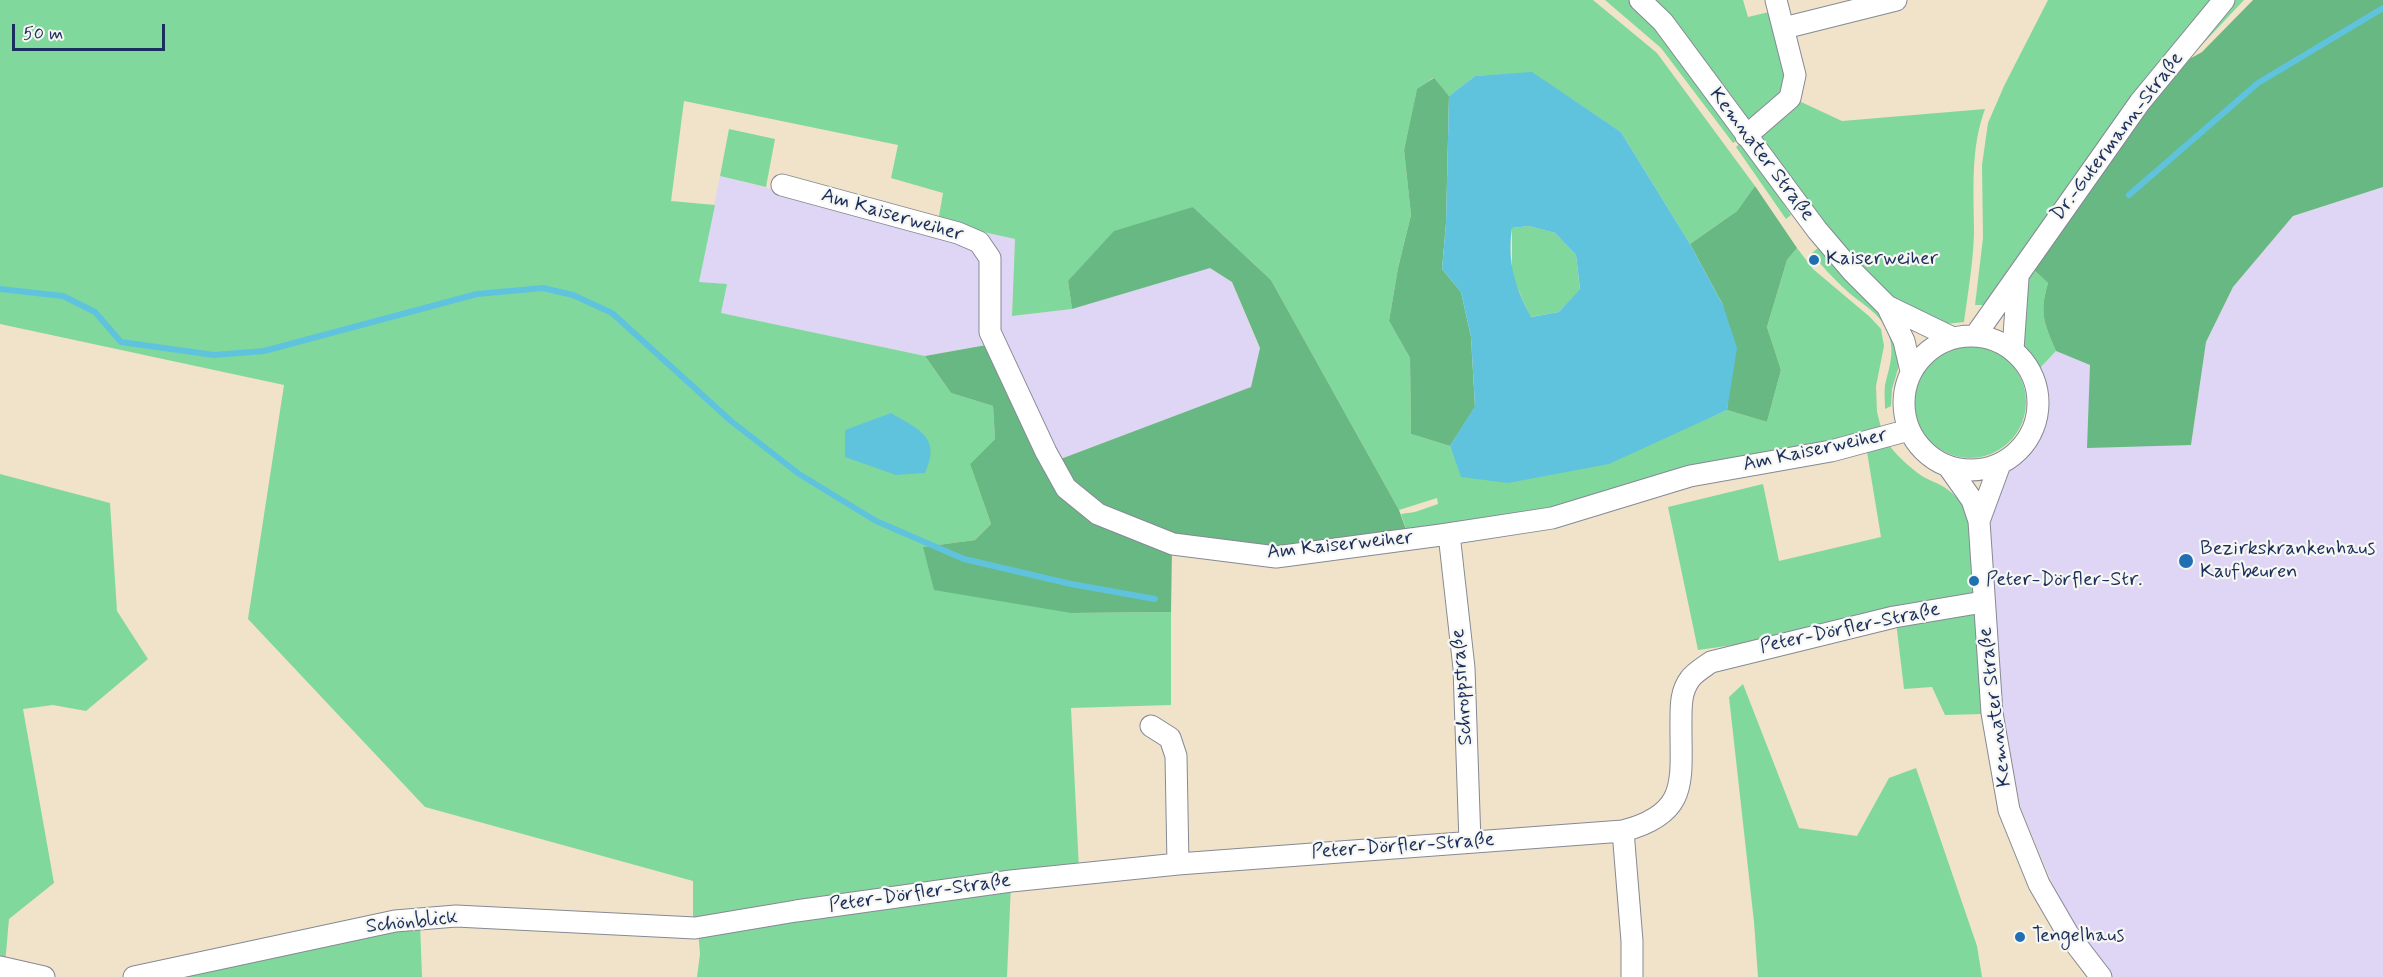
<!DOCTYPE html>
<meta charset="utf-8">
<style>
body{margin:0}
#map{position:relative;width:2383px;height:977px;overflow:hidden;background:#f1e3c9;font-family:Mynerve,sans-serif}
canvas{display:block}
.scale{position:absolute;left:12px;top:24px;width:153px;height:27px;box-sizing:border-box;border:3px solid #1b2f5e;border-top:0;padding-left:8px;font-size:18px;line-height:21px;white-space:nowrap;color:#1b2f5e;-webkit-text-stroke:4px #f6f6f2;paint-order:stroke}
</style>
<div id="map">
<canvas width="2383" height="977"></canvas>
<div class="scale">50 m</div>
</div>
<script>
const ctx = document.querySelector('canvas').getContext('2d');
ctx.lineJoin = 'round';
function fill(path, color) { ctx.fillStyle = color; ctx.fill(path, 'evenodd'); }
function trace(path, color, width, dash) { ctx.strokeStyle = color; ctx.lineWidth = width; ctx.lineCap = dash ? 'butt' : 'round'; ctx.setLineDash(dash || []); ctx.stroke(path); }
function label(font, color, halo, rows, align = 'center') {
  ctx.font = font + ' Mynerve,sans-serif'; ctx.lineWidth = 4.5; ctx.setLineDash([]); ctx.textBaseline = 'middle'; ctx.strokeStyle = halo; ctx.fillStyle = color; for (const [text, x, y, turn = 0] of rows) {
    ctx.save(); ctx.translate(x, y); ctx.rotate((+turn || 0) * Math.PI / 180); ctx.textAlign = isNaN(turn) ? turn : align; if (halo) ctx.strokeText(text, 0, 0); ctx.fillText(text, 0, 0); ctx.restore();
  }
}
const built = new Path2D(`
 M 720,176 L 935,230 L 938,222 L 1015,239 L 1012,316 L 1072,309 L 1210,267 L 1232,282 L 1260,349 L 1251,387 L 1058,460 L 992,344 L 925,356 L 720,313 L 699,282 Z
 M 2383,187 L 2383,977 L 2112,977 L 2075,929 L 2052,883 L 2021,809 L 2003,713 L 1991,601 L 1986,522 L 2006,468 L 2032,450 L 2044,428 L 2048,406 L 2040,368 L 2056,351 L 2090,365 L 2191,445 L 2206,342 L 2233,287 L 2293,216 Z`);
const green = new Path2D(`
 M 0,0 L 1593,0 L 1657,53 L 1755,186 L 1737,211 L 1690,244 L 1621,132 L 1532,73 L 1475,76 L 1449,96 L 1433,78 L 1417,90 L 1404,150 L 1411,215 L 1398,268 L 1389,321 L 1410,358 L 1411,434 L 1450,446 L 1462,477 L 1677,432 L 1727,410 L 1767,422 L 1781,370 L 1767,327 L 1787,260 L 1797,248 L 1813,269 L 1870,317 L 1881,329 L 1884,346 L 1876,386 L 1877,412 L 1883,435 L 1609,496 L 1408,535 L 1401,514 L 1415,512 L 1438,504 L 1437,498 L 1399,510 L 1271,280 L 1193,207 L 1068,281 L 1072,309 L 1012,316 L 1015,239 L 938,222 L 943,193 L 891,178 L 898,145 L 684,101 L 671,201 L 715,205 L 699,282 L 727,284 L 721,313 L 925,356 L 951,393 L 993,406 L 995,439 L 970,464 L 991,524 L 975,540 L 924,547 L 1071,613 L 1171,612 L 1171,705 L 1071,708 L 1079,870 L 693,923 L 693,881 L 425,807 L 248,619 L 284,385 L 0,324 Z
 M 1605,0 L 1632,0 L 1658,26 L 1740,139 L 1733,143 L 1661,48 Z
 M 1650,0 L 1743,0 L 1748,17 L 1769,12 L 1787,76 L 1783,97 L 1746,126 Z
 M 2048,0 L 2213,0 L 1984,305 L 1975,305 L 1983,238 L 1982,165 L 1988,123 L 2004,86 Z
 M 2234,0 L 2244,0 L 2198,49 L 2195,46 Z
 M 1799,101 L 1842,121 L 1985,109 C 1970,150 1974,191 1974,234 C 1973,263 1968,293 1964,322 L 1946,324 L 1891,299 L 1857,265 L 1756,136 Z
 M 729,129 L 775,139 L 766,187 L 720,176 Z
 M 1742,142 L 1791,215 L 1786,219 L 1736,147 Z
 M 1529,226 L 1555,233 L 1576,255 L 1580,290 L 1559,312 L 1530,317 L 1512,275 L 1512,228 Z
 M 1818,248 L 1844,276 L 1882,311 L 1898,345 L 1898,369 L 1892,389 L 1891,406 L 1885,409 C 1885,401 1884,393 1885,385 C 1888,372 1893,358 1891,344 C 1887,316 1865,307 1847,291 C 1834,279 1822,267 1812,253 Z
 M 2033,269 L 2048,283 C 2039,313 2044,323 2056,351 L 2040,368 L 2022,346 L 2024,282 Z
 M1914 402a56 56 0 1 1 112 0a56 56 0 1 1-112 0Z
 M 1886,441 C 1895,454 1909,467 1922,476 C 1930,481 1939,483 1947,489 C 1979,511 1973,561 1975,595 L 1770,640 L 1698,650 L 1668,507 L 1763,484 L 1779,561 L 1881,537 L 1866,446 Z
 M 0,474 L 110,503 L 117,611 L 148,659 L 86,711 L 53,705 L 23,709 L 54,883 L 9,919 L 5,964 L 0,963 Z
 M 1975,609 L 1983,714 L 1945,715 L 1932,687 L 1904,689 L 1896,622 Z
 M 1743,684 L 1799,828 L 1857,836 L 1889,778 L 1916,768 L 1977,946 L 1982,977 L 1758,977 L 1754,922 L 1729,697 Z
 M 1011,884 L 1007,977 L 697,977 L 700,954 L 698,930 Z
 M 420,922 L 422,977 L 161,977 Z`);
const forest = new Path2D(`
 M 2253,0 L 2383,0 L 2383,187 L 2293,216 L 2233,287 L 2206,342 L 2191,445 L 2087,448 L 2090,365 L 2056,351 C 2044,323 2039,313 2048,283 L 2033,269 L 2072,209 L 2184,62 L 2202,52 Z
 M 1434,78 L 1449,96 L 1446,223 L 1442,269 L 1461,292 L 1471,337 L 1475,407 L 1450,446 L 1411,434 L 1410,358 L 1389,321 L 1398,268 L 1411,215 L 1404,150 L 1417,89 Z
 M 1755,186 L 1797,248 L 1787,260 L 1767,327 L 1781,370 L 1767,422 L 1727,410 L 1729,390 L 1723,305 L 1690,244 L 1737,211 Z
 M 1193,207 L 1271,280 L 1399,510 L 1408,535 L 1275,549 L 1172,549 L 1171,612 L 1071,613 L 934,590 L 923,547 L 975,540 L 991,524 L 970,464 L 995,439 L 993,406 L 951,393 L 925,356 L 992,344 L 1058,460 L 1251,387 L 1260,348 L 1232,282 L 1210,268 L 1072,309 L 1068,281 L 1114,231 Z`);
const water = new Path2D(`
 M 1532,72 L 1621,132 L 1690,244 L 1723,305 L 1737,348 L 1727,410 L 1609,464 L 1508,483 L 1461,477 L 1450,446 L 1475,406 L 1471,337 L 1461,292 L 1442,269 L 1446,223 L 1449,96 L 1475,76 ZM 1529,226 L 1555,233 L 1576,255 L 1580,289 L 1559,312 L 1531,317 C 1515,287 1507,262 1512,228 Z
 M 891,413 C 918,429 942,437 925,473 L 896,475 L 845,457 L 845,430 Z`);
const stream = new Path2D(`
 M 2129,195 L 2258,83 L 2383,8
 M 0,289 L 63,296 L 95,312 L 121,342 L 214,355 L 264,351 L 477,294 L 543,288 L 573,295 L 612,313 L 731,421 L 799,474 L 876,521 L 964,559 L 1071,584 L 1155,599`);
const minor = new Path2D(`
 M 1640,0 L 1663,22 L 1817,230 L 1852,271 L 1887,306 L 1904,341 L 1911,371
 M 1784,28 L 1896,0
 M 1746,136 L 1790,98 L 1795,75 L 1776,0
 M 782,185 L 958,233 L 979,242 L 990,258 L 990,332 L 1046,452 L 1066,488 L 1098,514 L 1173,544 L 1276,557 L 1441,535 L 1552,518 L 1690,476 L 1831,451 L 1909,430
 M 1887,306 L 1953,338
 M 1975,336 L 2140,102 L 2224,0
 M1904 403a67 67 0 1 1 134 0a67 67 0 1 1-134 0Z
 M 2013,350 L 2018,278
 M 1948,466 L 1972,500 L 1979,521 L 1992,713 L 2009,810 L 2039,884 L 2068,934 L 2101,977
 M 1979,521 L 2000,464
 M 1449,534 L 1464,668 L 1470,842
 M 1151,726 L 1170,738 L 1176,756 L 1178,864
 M 1623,831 L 1632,941 L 1632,977
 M 0,967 L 44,977
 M 134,977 L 395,921 L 456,916 L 695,928 L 796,911 L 1011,881 L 1178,864 L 1623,831 C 1692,813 1680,778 1681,719 C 1681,705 1681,691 1690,679 C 1694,673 1704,667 1711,662 L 1894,617 L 1983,602`);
const markers = [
 [1814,260,6,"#1f6fb2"],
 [2186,561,8,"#1f6fb2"],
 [1974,581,6,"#1f6fb2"],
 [2020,937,6,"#1f6fb2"]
];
const streetNames = [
 ["Dr.-Gutermann-Straße",2118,137,-53],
 ["Kemnater Straße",1761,155,53],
 ["Am Kaiserweiher",892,216,16],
 ["Am Kaiserweiher",1815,451,-12],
 ["Am Kaiserweiher",1340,546,-6],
 ["Peter-Dörfler-Straße",1850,629,-12],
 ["Schroppstraße",1463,687,-94],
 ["Kemnater Straße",1996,707,-97],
 ["Peter-Dörfler-Straße",1403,847,-4],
 ["Peter-Dörfler-Straße",920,894,-8],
 ["Schönblick",412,923,-6]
];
const poiNames = [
 ["Kaiserweiher",1826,260],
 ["Bezirkskrankenhaus",2200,550],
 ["Kaufbeuren",2200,573],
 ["Peter-Dörfler-Str.",1986,581],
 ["Tengelhaus",2032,937]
];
fill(built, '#dfd5f5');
fill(green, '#81d89c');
fill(forest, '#68b884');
fill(water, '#60c3de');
trace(stream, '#60c3de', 6);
trace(minor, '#868994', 23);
trace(minor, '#fff', 21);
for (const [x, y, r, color] of markers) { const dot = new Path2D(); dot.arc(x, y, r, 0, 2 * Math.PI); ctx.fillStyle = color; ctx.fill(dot); trace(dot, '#f6f6f2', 2); }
label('20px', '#1b2f5e', '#f6f6f2', streetNames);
label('20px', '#1b2f5e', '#f6f6f2', poiNames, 'left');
</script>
